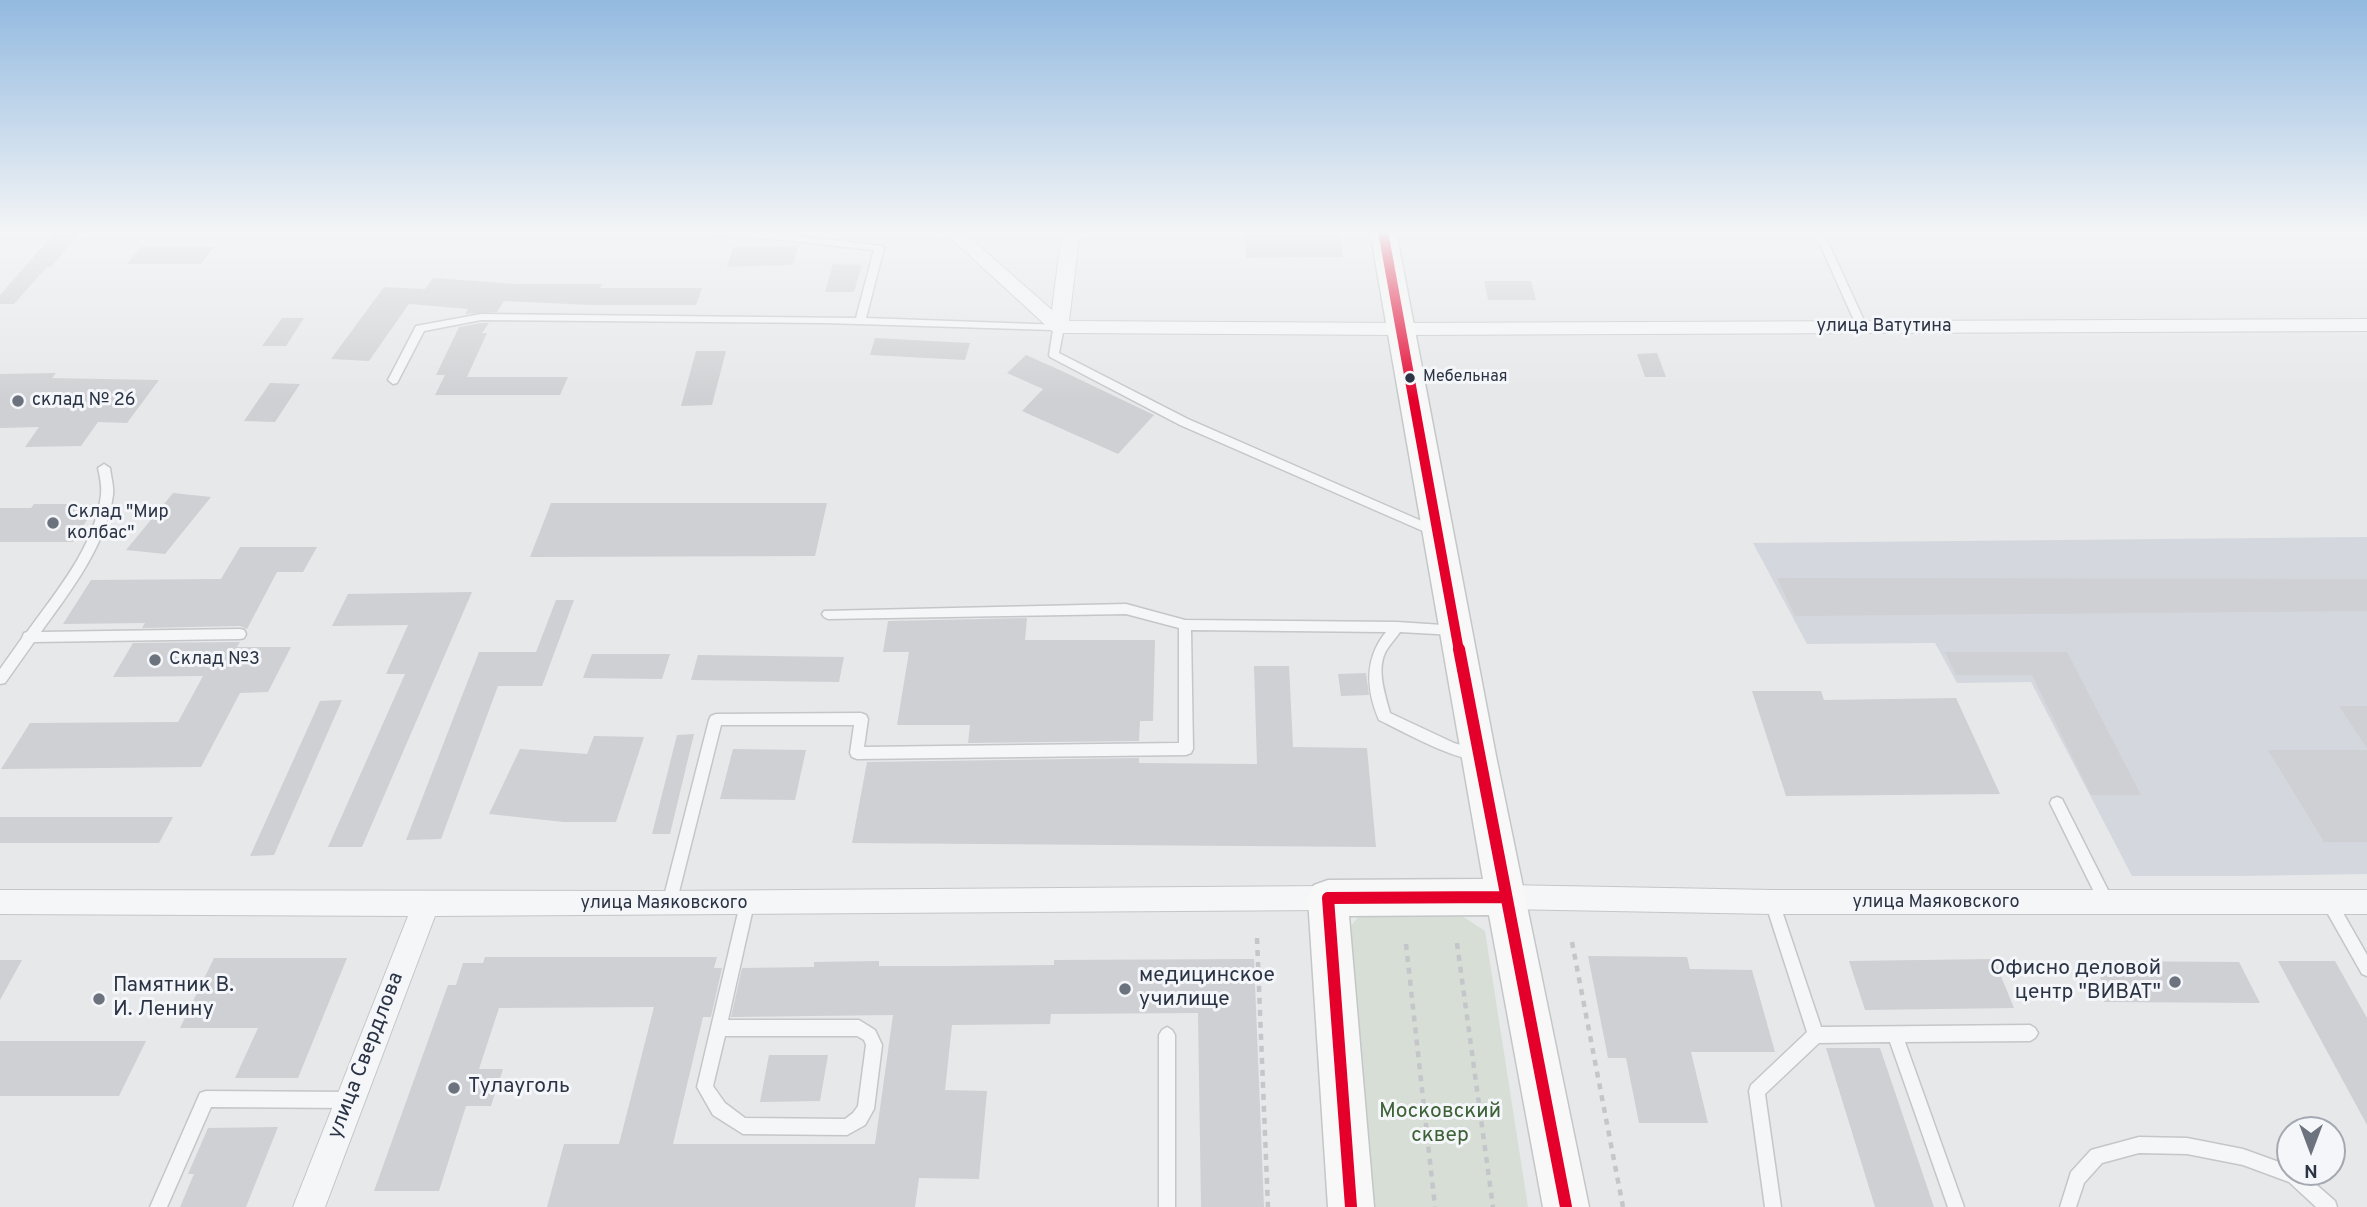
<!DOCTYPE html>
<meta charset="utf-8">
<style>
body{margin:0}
#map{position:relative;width:2367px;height:1207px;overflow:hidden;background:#e6e8ea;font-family:Overpass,sans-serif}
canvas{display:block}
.north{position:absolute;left:2276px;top:1116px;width:70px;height:70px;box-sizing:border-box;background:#f4f6f9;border:2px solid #a4a8b1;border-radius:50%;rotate:180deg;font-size:19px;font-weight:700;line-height:28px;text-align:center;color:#2b3445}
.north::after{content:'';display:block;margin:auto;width:24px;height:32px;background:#6c737f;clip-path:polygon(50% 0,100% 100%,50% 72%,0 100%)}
</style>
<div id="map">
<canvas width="2367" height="1207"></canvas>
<div class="north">N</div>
</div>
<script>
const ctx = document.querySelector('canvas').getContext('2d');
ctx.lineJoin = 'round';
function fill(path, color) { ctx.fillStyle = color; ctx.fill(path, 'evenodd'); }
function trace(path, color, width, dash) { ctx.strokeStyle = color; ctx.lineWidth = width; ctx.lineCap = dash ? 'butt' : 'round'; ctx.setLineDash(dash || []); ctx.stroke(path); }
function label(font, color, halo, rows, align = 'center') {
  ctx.font = font + ' Overpass,sans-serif'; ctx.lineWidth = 6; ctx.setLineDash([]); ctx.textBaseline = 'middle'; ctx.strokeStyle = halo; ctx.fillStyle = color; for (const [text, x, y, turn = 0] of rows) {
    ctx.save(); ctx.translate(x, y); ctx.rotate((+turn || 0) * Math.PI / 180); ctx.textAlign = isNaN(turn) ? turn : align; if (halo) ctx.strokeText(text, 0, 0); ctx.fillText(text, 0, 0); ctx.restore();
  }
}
const built = new Path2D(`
 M 2367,537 L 2367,874 L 2239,876 L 2132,876 L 2031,682 L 1957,683 L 1935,643 L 1807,644 L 1753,543 Z`);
const green = new Path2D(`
 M 1453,910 L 1485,931 L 1528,1207 L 1373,1207 L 1350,927 L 1363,911 Z`);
const building = new Path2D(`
 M 56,231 L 82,231 L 51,267 L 47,267 L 14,304 L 0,304 L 0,295 Z
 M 1244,231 L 1339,231 L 1343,257 L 1246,258 Z
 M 798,246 L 793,265 L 727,267 L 733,247 Z
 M 141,247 L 214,247 L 201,264 L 127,264 Z
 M 833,264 L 862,265 L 854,292 L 825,292 Z
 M 433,278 L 518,284 L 602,284 L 600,288 L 702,288 L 696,305 L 591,305 L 504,301 L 497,312 L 465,314 L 468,309 L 409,304 L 369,361 L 331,359 L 384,287 L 425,289 Z
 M 1484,281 L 1531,281 L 1536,300 L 1488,300 Z
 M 282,318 L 304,318 L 286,346 L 262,346 Z
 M 481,323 L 489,323 L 482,333 L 487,333 L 467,377 L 568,377 L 560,395 L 435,395 L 445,375 L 436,375 L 459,327 Z
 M 875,338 L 970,343 L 965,360 L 870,355 Z
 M 696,351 L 726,351 L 712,405 L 681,406 Z
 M 1657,353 L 1666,377 L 1645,377 L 1637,354 Z
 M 1026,355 L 1062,371 L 1154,415 L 1118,454 L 1022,411 L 1043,389 L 1007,373 Z
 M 56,373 L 52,378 L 159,380 L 127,423 L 98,422 L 81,446 L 25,447 L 39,427 L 0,428 L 0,374 Z
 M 270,383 L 300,384 L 275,422 L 244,421 Z
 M 173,493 L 211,497 L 165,554 L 126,550 Z
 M 551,503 L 827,503 L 815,556 L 530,557 Z
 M 34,504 L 97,504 L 73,542 L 0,542 L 0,508 L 31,508 Z
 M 240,547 L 317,547 L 303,572 L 277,572 L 247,629 L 240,626 L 142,628 L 145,623 L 63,624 L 91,580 L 221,579 Z
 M 1777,578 L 2367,579 L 2367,611 L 1795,616 Z
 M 472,592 L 362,847 L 328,847 L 405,674 L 386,674 L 408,625 L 332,626 L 348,594 Z
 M 556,600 L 574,600 L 542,686 L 498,686 L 441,839 L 406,840 L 479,652 L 536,652 Z
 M 1027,618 L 1025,640 L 1155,640 L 1153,721 L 1140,721 L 1139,741 L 968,743 L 970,725 L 897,725 L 909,652 L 883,652 L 888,621 Z
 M 240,642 L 237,647 L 291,647 L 268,692 L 240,693 L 201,767 L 1,769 L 30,723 L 178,722 L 203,676 L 113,677 L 133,643 Z
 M 1945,652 L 2067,652 L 2141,795 L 2091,795 L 2032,675 L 1956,675 Z
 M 592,654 L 670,654 L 662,679 L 583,678 Z
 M 698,655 L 844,657 L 839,682 L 691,680 Z
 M 1254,666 L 1289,666 L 1293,747 L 1367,748 L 1376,847 L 852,843 L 867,762 L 1139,758 L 1139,763 L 1257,764 Z
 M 1366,673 L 1369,695 L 1341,696 L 1338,674 Z
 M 1752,691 L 1821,691 L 1824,700 L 1956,698 L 2000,794 L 1786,796 Z
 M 342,700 L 274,855 L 250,856 L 320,701 Z
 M 2339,706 L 2367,706 L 2367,748 Z
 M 694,734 L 670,834 L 652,834 L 677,735 Z
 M 594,736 L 644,737 L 616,822 L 564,822 L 489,814 L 520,749 L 587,754 Z
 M 733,749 L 806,750 L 795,800 L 720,799 Z
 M 2268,750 L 2367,750 L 2367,842 L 2324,842 Z
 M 0,817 L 173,817 L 159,843 L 0,843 Z
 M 1588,956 L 1687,957 L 1690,969 L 1752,970 L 1775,1052 L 1691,1052 L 1708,1123 L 1639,1123 L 1626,1058 L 1608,1058 Z
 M 485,957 L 717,957 L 714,968 L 722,968 L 711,1017 L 703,1017 L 673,1144 L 875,1144 L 893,1015 L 731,1017 L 742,968 L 814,967 L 814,962 L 879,961 L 879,966 L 947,966 L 1054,965 L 1054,960 L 1254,959 L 1264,1207 L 1201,1207 L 1198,1013 L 1051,1014 L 1050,1024 L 952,1025 L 945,1090 L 987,1091 L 979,1179 L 919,1178 L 915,1207 L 547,1207 L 564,1144 L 619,1144 L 654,1007 L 499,1008 L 479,1069 L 503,1069 L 491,1106 L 466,1106 L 439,1191 L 374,1191 L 448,985 L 456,985 L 463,963 L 483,963 Z
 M 214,958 L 347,958 L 298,1078 L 235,1078 L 258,1028 L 180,1028 Z
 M 1994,959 L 2014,1008 L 1865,1010 L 1849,961 Z
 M 0,960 L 22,960 L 0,1000 Z
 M 2098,961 L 2239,962 L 2260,1003 L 2104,1002 Z
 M 2278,961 L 2335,961 L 2367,1018 L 2367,1125 Z
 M 0,1041 L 146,1041 L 119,1096 L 0,1096 Z
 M 1826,1048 L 1880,1048 L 1934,1207 L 1875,1207 Z
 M 769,1055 L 828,1055 L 820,1101 L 760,1102 Z
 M 278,1127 L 246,1207 L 180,1207 L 194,1174 L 188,1174 L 208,1128 Z`);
const path = new Path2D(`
 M 1257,938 L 1268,1207
 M 1572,942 L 1623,1207
 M 1457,943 L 1493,1207
 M 1406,944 L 1435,1207`);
const service = new Path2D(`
 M 709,231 L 772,233 L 882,246 L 884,248 L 866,318 L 1063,325 L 1064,327 L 1059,353 L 1188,419 L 1440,529 L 1442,532 L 1440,535 L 1432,535 L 1180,425 L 1050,357 L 1049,355 L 1053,330 L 825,323 L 481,320 L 424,331 L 397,383 L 393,384 L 388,380 L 416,326 L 481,314 L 856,318 L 874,250 L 772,239 L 714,236 L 711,235 Z
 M 1814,231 L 1823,231 L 1867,327 L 1866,329 L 1858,329 L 1857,327 Z
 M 104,464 L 110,468 C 111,477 114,486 113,495 C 106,546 70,592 41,632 L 240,629 L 244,630 L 246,634 L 244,638 L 240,639 L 34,642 L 5,683 L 0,684 L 0,669 L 22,638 L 24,633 L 27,632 C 56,592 95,546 101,495 C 102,486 100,477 98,468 Z
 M 1126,604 L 1185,620 L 1397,622 L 1458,626 L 1460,630 L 1458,634 L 1454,635 L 1400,632 C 1396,638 1390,644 1386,651 C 1376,669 1385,694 1390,713 L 1454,743 L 1481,751 L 1483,755 L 1481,759 C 1461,764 1400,730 1379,720 C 1366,689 1364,659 1386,632 L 1191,630 L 1193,749 L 1191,753 L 1186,755 L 857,759 L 852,757 L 850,753 L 854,725 L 721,725 L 676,904 L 674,909 L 669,911 L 664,909 L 662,904 L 709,720 L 711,716 L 716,714 L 861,713 L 866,715 L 868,719 L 864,747 L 1179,743 L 1179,628 L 1126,614 L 828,619 L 824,617 L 822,614 L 824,611 Z
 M 2057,797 L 2062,799 L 2112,898 L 2114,903 L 2112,908 L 2107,910 L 2102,908 L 2050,803 L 2052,799 Z
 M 1772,895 L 1777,897 L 1779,902 L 1821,1027 L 2030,1025 L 2035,1028 L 2038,1033 L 2035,1038 L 2030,1041 L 1905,1042 L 1964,1207 L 1948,1207 L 1890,1042 L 1819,1043 L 1765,1094 L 1781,1207 L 1765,1207 L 1749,1091 L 1751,1085 L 1807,1032 L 1765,902 L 1767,897 Z
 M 2329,895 L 2334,897 L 2367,955 L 2367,976 L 2362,974 L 2324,907 L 2322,902 L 2324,897 Z
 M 747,897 L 752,899 L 754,904 L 728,1020 L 859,1020 L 875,1030 L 882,1045 L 874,1109 L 865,1125 L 847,1135 L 743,1134 L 713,1115 L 697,1087 L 740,904 L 742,899 ZM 725,1036 L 857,1036 L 864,1040 L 866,1045 L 858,1106 L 853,1113 L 845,1119 L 745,1118 L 725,1103 L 713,1086 Z
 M 1167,1027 L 1172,1030 L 1175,1035 L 1175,1207 L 1159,1207 L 1159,1035 L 1162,1030 Z
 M 206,1091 L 350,1092 L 356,1094 L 358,1100 L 356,1106 L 350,1108 L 211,1107 L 167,1207 L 150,1207 L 200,1093 Z
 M 2139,1137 L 2187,1138 L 2243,1149 L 2290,1166 L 2290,1172 L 2302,1172 L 2335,1201 L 2337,1207 L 2316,1207 L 2289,1182 L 2243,1165 L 2187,1154 L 2139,1153 L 2102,1163 L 2084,1183 L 2076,1207 L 2060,1207 L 2071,1172 L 2091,1150 Z`);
const minor = new Path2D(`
 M 943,231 L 962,231 L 1052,310 L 1062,231 L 1080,231 L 1069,321 L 1401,323 L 2367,319 L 2367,331 L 1401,335 L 1059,333 L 1052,331 Z
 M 1505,885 L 1772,890 L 2367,890 L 2367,914 L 1772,914 L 1505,909 L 1496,906 L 1492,897 L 1496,888 Z
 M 1328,886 L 1337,889 L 1341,898 L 1337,907 L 1328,910 L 435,916 L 325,1207 L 293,1207 L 408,916 L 0,914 L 0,890 L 664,891 Z`);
const secondary = new Path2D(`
 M 1370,231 L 1396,231 L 1496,756 L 1589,1207 L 1543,1207 L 1489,915 L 1349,916 L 1374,1207 L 1328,1207 L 1308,898 L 1314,885 L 1328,880 L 1483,879 Z`);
const bus1Far1 = new Path2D(`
 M 1383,231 L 1459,651`);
const bus1 = new Path2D(`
 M 1459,649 L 1566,1207
 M 1351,1207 L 1328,898 L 1505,897`);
const markers = [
 [1410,378,6,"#2b3445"],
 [18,401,7,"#6c737f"],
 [53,523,7,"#6c737f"],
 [155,660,7,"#6c737f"],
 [2175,982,7,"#6c737f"],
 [1125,989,7,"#6c737f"],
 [99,999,7,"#6c737f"],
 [454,1088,7,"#6c737f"]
];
const busNames = [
 ["Мебельная",1423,378]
];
const streetNames = [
 ["улица Ватутина",1884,327],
 ["улица Маяковского",1936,903],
 ["улица Маяковского",664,904]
];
const poiNames = [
 ["склад № 26",32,401],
 ["Склад \"Мир",67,513],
 ["колбас\"",67,534],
 ["Склад №3",169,660]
];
const nearPoinames = [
 ["Офисно деловой",2161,970,"right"],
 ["центр \"ВИВАТ\"",2161,994,"right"],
 ["медицинское",1139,977],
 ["училище",1139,1001],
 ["Памятник В.",113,987],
 ["И. Ленину",113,1011],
 ["Тулауголь",468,1088]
];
const nearStreetnames = [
 ["улица Свердлова",367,1056,-69]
];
const nearParknames = [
 ["Московский",1440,1113],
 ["сквер",1440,1137]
];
fill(built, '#d4d7dd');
fill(green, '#d6ded6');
fill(building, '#ced0d3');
trace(service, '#c4c6c8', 3);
trace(minor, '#c4c6c8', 2);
trace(secondary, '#c4c6c8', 3);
trace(path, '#c5c6ca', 4.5, [6, 6]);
fill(service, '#f5f6f7');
fill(minor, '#f5f6f7');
fill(secondary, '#f8f8f8');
trace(bus1Far1, '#e4002b', 10);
trace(bus1, '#e4002b', 12);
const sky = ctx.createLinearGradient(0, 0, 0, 400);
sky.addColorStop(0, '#93bae0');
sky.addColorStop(0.58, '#f4f5f6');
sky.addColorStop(1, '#f4f5f600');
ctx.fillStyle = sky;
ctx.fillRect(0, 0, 2367, 400);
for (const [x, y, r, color] of markers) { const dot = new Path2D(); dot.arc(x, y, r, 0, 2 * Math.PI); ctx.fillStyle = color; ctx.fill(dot); trace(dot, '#f4f6f9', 2.5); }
label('16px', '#2b3445', '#f4f6f9', busNames, 'left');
label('18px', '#2b3445', '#f4f6f9', streetNames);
label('18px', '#2b3445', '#f4f6f9', poiNames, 'left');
label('21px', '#2b3445', '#f4f6f9', nearPoinames, 'left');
label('21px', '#2b3445', '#f4f6f9', nearStreetnames);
label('21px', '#3f6138', '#f4f6f9', nearParknames);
</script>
